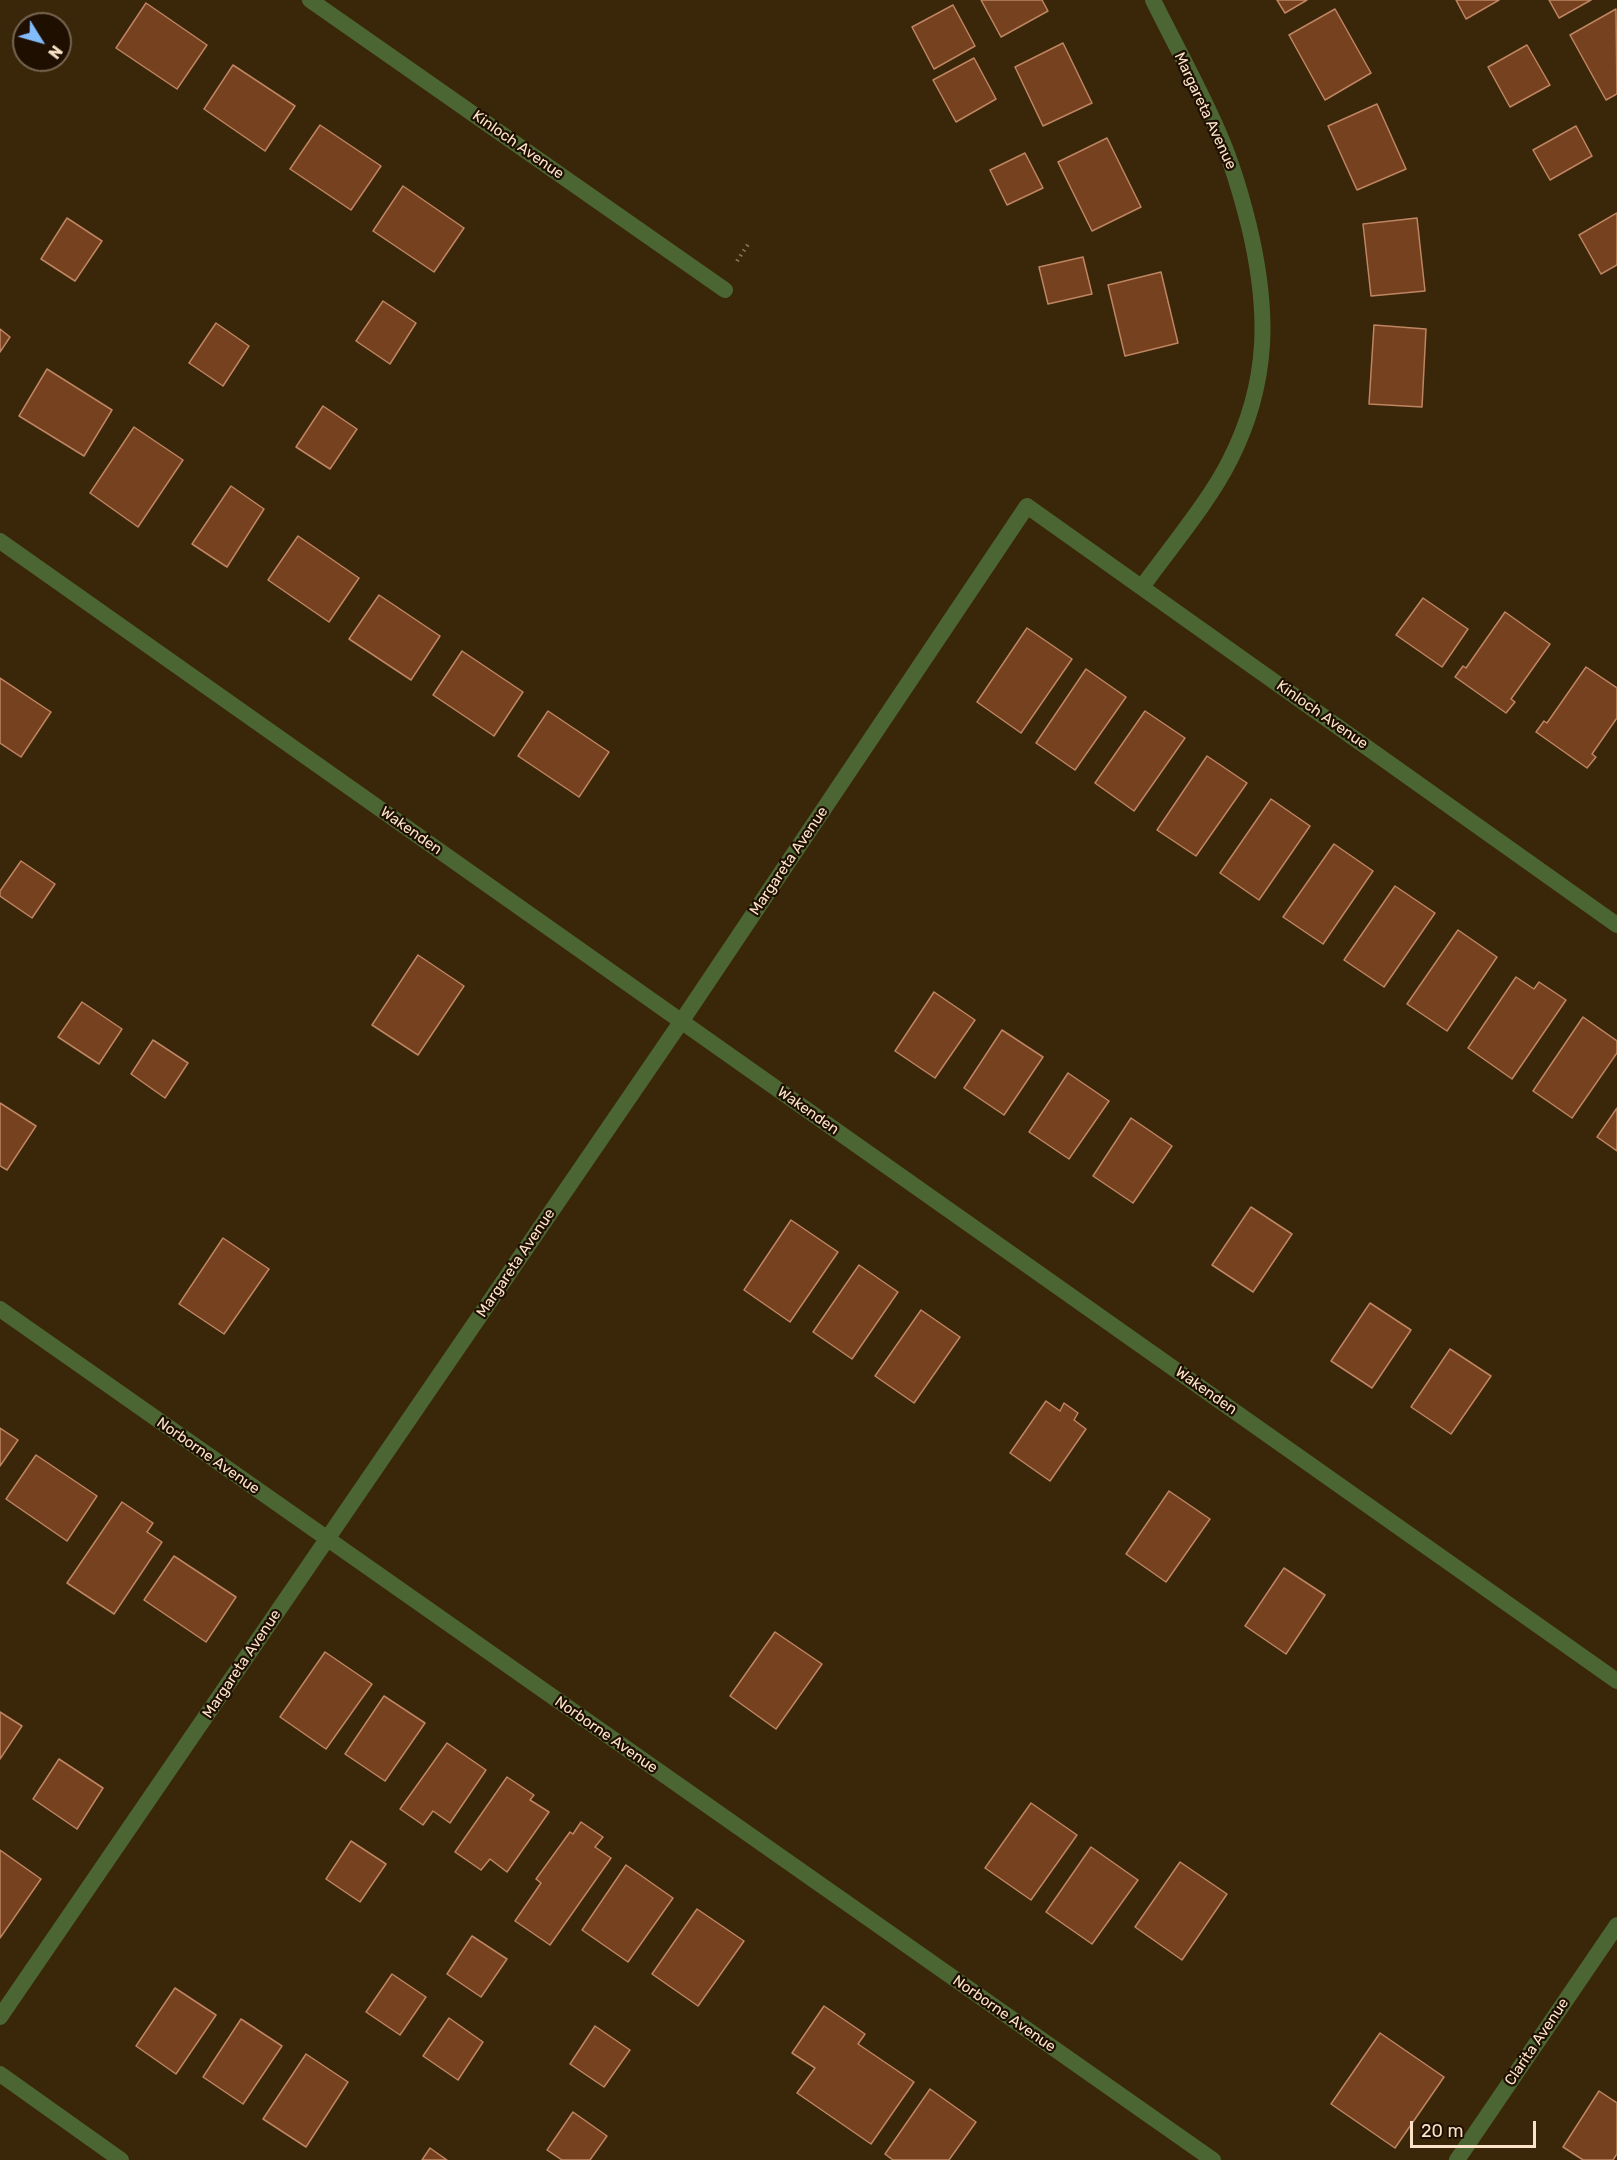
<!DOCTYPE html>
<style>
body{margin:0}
#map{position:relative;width:1617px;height:2160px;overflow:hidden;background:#3a2608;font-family:Rubik,sans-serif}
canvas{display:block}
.north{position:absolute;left:12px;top:12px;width:60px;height:60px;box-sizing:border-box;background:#1f0f00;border:2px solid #776450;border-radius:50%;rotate:127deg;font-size:16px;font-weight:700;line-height:24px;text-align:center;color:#fae3c8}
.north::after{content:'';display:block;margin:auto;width:21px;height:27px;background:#83bcfb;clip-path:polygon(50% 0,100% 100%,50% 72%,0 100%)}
.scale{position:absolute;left:1410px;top:2121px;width:126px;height:27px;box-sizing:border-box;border:3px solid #fae3c8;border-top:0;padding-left:8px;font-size:18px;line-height:21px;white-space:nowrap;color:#fae3c8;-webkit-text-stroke:4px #1f0f00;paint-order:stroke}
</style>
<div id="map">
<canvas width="1617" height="2160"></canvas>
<div class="north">N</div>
<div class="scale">20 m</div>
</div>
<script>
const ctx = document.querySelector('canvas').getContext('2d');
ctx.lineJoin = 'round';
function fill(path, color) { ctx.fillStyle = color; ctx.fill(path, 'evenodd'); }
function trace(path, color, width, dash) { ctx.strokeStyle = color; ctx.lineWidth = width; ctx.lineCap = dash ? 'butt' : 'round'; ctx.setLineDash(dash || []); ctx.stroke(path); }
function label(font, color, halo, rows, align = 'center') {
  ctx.font = font + ' Rubik,sans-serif'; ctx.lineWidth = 4.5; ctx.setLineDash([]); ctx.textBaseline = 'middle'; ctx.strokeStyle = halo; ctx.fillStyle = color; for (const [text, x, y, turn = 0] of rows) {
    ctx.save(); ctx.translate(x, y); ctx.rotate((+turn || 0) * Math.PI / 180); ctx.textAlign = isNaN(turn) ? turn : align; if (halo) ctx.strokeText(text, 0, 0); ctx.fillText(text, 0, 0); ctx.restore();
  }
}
const building = new Path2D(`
 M 981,0 L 1042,0 L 1048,11 L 1001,37 Z
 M 1277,0 L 1307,0 L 1285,13 Z
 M 1456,0 L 1499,0 L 1466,19 Z
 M 1549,0 L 1591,0 L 1559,18 Z
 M 146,3 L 207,45 L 177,89 L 116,48 Z
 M 953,5 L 975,46 L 934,69 L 912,27 Z
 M 1335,9 L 1371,73 L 1325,100 L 1289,35 Z
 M 1616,9 L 1617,94 L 1606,100 L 1570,35 Z
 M 1063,43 L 1092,103 L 1043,126 L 1015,67 Z
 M 1527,45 L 1550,85 L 1510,107 L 1488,67 Z
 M 974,58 L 996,99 L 956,122 L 933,80 Z
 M 233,65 L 295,106 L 265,151 L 204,109 Z
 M 1377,104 L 1406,169 L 1357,190 L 1328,126 Z
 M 320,125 L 381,166 L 351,210 L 290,169 Z
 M 1576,126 L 1592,156 L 1550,180 L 1533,150 Z
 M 1107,138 L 1141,207 L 1092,231 L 1058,162 Z
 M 1025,153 L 1043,188 L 1007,205 L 990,170 Z
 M 403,186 L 464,228 L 434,272 L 373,231 Z
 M 1617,213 L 1617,265 L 1601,274 L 1579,235 Z
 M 67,218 L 102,241 L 75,281 L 41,259 Z
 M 1417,218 L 1425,291 L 1371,296 L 1363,224 Z
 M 1083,257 L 1092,294 L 1048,304 L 1039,267 Z
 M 1161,272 L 1178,343 L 1125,356 L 1108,285 Z
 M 383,301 L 416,323 L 390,364 L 356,341 Z
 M 216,323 L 249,346 L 223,386 L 189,363 Z
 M 1374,325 L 1426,329 L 1422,407 L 1369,404 Z
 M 0,329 L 10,337 L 0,352 Z
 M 47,369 L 112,410 L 84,456 L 19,416 Z
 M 323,406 L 357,429 L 330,469 L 296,447 Z
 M 134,427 L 183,460 L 138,527 L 90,493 Z
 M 231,486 L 264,509 L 227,567 L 192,544 Z
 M 298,536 L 359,578 L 329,622 L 268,580 Z
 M 379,595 L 440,636 L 411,680 L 349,639 Z
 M 1423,598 L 1468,629 L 1442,667 L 1396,635 Z
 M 1505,612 L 1550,644 L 1511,699 L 1515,702 L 1506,713 L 1455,677 L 1463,666 L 1466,668 Z
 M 1027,628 L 1072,659 L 1021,733 L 977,702 Z
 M 462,651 L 523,692 L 494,736 L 433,695 Z
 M 1586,667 L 1617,688 L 1617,718 L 1592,754 L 1596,757 L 1587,768 L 1536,732 L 1544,721 L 1547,723 Z
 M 1086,669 L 1126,697 L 1075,770 L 1036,743 Z
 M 0,678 L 51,712 L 21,757 L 0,743 Z
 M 548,711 L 609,752 L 579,797 L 518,756 Z
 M 1145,711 L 1185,738 L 1134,811 L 1095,783 Z
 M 1207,756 L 1247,783 L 1196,856 L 1157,830 Z
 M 1271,799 L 1310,826 L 1259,900 L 1220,873 Z
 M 1334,844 L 1373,871 L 1323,944 L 1283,917 Z
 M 21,861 L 55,884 L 32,918 L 0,896 L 0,891 Z
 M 1395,886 L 1435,913 L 1384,987 L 1344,960 Z
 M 1458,930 L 1497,957 L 1447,1031 L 1407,1004 Z
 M 418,955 L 464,986 L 418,1055 L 372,1025 Z
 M 1516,977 L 1534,989 L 1539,982 L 1566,1000 L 1512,1079 L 1468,1048 Z
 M 934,992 L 975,1020 L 935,1078 L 895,1051 Z
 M 82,1002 L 122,1029 L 99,1064 L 58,1037 Z
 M 1583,1017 L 1617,1041 L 1617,1053 L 1572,1118 L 1533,1091 Z
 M 1002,1030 L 1043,1057 L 1004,1115 L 964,1088 Z
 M 153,1040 L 188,1063 L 165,1098 L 131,1074 Z
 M 1068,1073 L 1109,1101 L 1069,1159 L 1029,1132 Z
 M 0,1103 L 36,1126 L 7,1170 L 0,1166 Z
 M 1617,1108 L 1617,1151 L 1597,1137 Z
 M 1131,1118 L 1172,1146 L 1133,1203 L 1093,1176 Z
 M 1251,1207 L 1292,1234 L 1253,1292 L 1212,1265 Z
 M 791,1220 L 838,1252 L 790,1322 L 744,1290 Z
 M 223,1238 L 269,1269 L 224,1334 L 179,1304 Z
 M 859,1265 L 898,1292 L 852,1359 L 813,1332 Z
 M 1370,1303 L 1411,1330 L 1372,1388 L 1331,1361 Z
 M 921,1310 L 960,1337 L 914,1403 L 875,1376 Z
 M 1450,1349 L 1491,1376 L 1451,1434 L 1411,1407 Z
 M 1046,1401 L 1060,1411 L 1064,1403 L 1078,1413 L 1074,1420 L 1086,1429 L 1050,1481 L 1010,1453 Z
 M 0,1428 L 18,1440 L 0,1466 Z
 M 36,1455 L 97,1496 L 67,1541 L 6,1499 Z
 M 1169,1491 L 1210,1519 L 1166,1582 L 1126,1554 Z
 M 122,1502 L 153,1523 L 147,1532 L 162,1542 L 114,1614 L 67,1583 Z
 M 174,1556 L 236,1597 L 206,1642 L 144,1600 Z
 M 1284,1568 L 1325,1595 L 1286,1654 L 1245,1626 Z
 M 775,1632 L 822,1664 L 776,1729 L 730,1696 Z
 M 325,1652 L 372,1684 L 326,1749 L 280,1717 Z
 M 384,1696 L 425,1723 L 385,1781 L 345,1754 Z
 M 0,1712 L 22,1726 L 0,1759 Z
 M 447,1743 L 486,1770 L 450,1823 L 433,1811 L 423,1825 L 400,1809 Z
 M 59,1759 L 103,1788 L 77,1829 L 33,1799 Z
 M 507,1777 L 534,1795 L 530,1800 L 549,1812 L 507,1872 L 490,1859 L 481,1870 L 455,1852 Z
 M 1031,1803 L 1077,1835 L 1031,1900 L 985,1868 Z
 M 581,1822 L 603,1837 L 595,1847 L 611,1858 L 550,1945 L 515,1921 L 541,1883 L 536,1879 L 570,1832 L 573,1834 Z
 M 351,1841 L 386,1864 L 360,1902 L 326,1879 Z
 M 1091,1847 L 1138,1880 L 1092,1944 L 1046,1912 Z
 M 0,1850 L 41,1879 L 0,1938 Z
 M 1180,1862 L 1227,1894 L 1182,1960 L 1135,1927 Z
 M 626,1865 L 673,1898 L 628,1962 L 582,1930 Z
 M 697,1909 L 744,1941 L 698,2006 L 652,1974 Z
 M 472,1936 L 507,1959 L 481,1997 L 447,1974 Z
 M 392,1974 L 426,1997 L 400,2035 L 366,2012 Z
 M 175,1988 L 216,2015 L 176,2074 L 136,2046 Z
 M 824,2006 L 865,2034 L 858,2044 L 914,2082 L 871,2144 L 797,2093 L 815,2068 L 792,2053 Z
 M 449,2018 L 483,2042 L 458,2080 L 423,2056 Z
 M 241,2019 L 282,2046 L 243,2104 L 203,2077 Z
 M 595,2026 L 630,2050 L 604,2087 L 570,2064 Z
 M 1380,2033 L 1444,2077 L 1395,2148 L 1331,2104 Z
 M 306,2054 L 348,2082 L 306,2147 L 263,2119 Z
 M 930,2089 L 976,2122 L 949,2160 L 893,2160 L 885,2154 Z
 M 1599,2091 L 1617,2103 L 1617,2154 L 1613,2160 L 1583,2160 L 1563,2147 Z
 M 573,2112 L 607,2136 L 590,2160 L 562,2160 L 547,2150 Z
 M 430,2148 L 447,2160 L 422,2160 Z`);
const path = new Path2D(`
 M 737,261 L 749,243`);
const minor = new Path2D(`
 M 310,0 L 725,290
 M 0,541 L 1617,1681
 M 1142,587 C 1170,548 1209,502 1230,460 C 1270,381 1269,310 1249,226 C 1242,198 1234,170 1223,143 C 1203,94 1176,47 1153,0
 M 0,1309 L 1213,2160
 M 0,2017 L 681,1022 L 1027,506 L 1617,925
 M 0,2074 L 121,2160
 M 1457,2160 L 1617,1925`);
const streetNames = [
 ["Margareta Avenue",1205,111,65],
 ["Kinloch Avenue",518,145,35],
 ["Kinloch Avenue",1322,715,35],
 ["Wakenden",411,831,35],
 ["Margareta Avenue",789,861,-56],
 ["Wakenden",808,1111,35],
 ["Margareta Avenue",516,1263,-56],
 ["Wakenden",1206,1391,35],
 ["Norborne Avenue",208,1456,35],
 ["Margareta Avenue",242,1664,-56],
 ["Norborne Avenue",606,1735,35],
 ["Norborne Avenue",1004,2014,35],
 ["Clarita Avenue",1537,2042,-56]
];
fill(building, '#75411e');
trace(building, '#bf8562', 1.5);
trace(path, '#8f795d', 4, [1.5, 4.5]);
trace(minor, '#4b6632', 16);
label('15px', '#fae3c8', '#1f0f00', streetNames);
</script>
